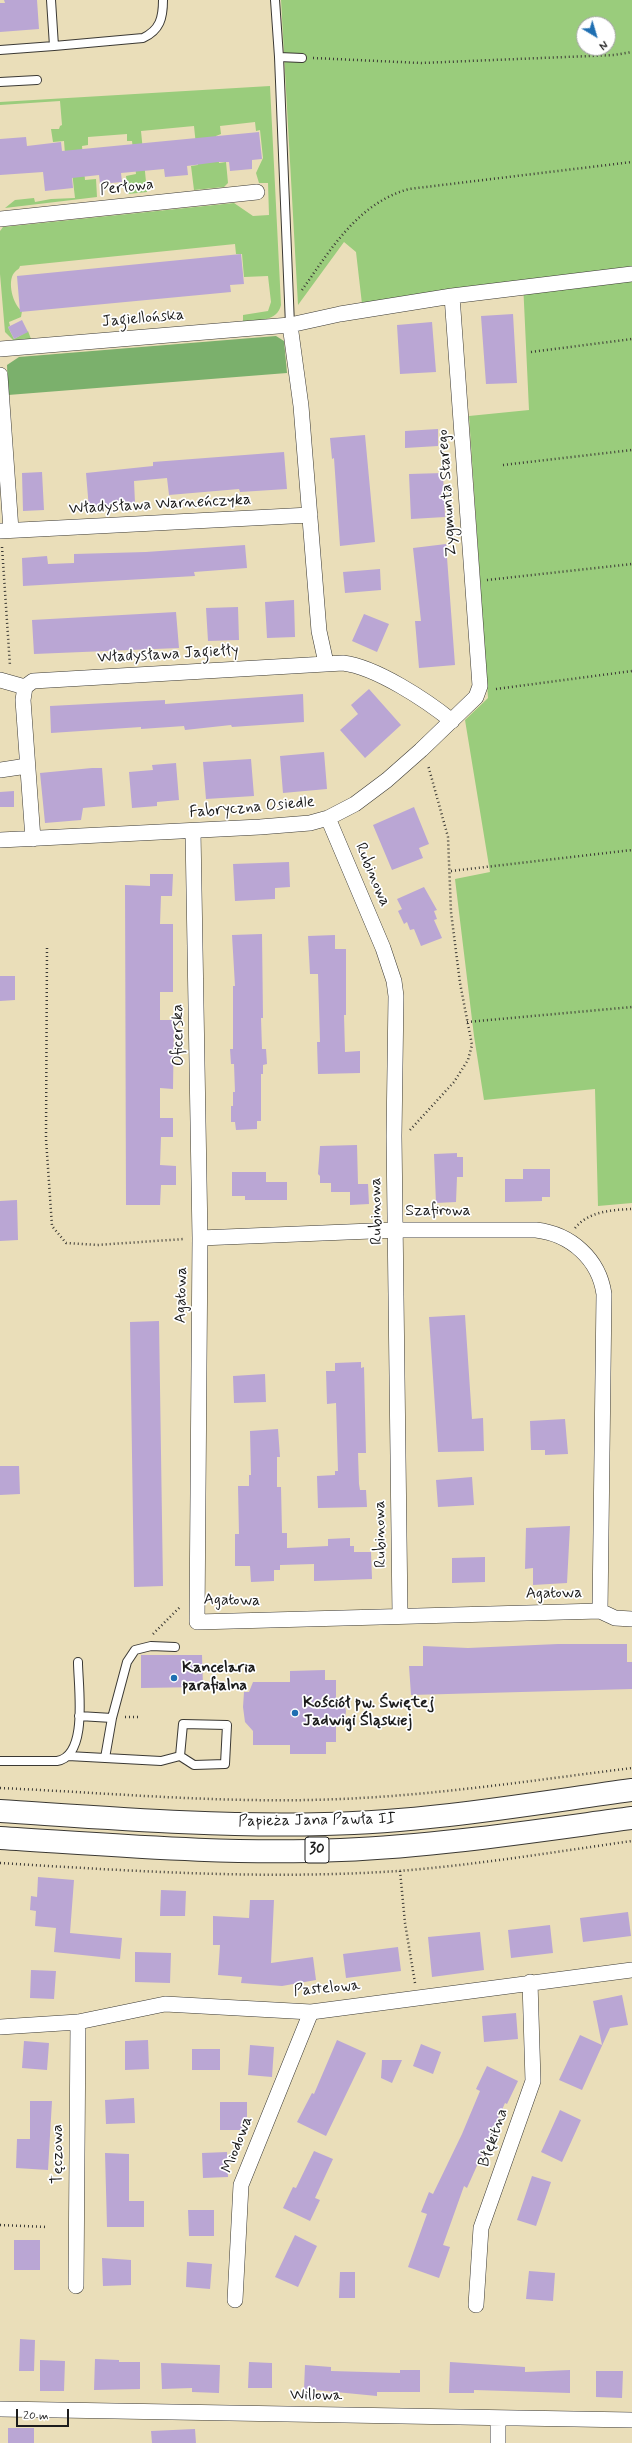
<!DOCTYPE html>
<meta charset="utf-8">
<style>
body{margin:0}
#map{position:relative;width:632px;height:2443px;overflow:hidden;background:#eadeb9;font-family:Mynerve,sans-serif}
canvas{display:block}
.north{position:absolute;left:576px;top:16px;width:40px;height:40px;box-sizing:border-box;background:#fff;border:1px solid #a4a4a4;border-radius:50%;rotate:142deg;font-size:11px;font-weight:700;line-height:16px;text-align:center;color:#1c1c1c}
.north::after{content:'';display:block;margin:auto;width:14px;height:18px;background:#1f6fb2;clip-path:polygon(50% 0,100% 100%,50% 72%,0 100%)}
.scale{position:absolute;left:16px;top:2409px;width:53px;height:18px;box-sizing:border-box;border:2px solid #1c1c1c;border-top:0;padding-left:5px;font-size:12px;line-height:14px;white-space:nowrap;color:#1c1c1c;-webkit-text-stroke:3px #fff;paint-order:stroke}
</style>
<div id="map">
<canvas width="632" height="2443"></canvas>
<div class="north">N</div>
<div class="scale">20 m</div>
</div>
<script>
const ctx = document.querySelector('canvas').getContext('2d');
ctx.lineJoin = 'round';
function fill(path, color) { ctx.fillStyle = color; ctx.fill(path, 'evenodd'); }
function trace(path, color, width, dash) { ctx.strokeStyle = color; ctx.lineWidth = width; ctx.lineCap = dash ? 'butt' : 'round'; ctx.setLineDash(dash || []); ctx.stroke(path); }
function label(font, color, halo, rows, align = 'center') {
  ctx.font = font + ' Mynerve,sans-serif'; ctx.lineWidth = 3.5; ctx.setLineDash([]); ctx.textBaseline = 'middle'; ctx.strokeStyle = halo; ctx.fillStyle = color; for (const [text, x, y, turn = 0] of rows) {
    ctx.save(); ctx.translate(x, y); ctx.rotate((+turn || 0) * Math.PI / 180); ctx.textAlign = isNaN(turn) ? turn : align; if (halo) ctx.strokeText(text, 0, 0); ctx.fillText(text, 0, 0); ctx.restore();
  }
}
const green = new Path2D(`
 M 281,0 L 632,0 L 632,1203 L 598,1206 L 595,1089 L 484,1100 L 474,1036 L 455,879 L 490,872 L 465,720 L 488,698 L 469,416 L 529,410 L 523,282 L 362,304 L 356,252 L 344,242 L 298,305 ZM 584,24 L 608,24 L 608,48 L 584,48 Z
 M 270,86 L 281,305 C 277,322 258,320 243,321 L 243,315 L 268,311 L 271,302 L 268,276 L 244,277 L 242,254 L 236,254 L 235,244 L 20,266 C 19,270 17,269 14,273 C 7,282 13,305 22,311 L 21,317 L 9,322 L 10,326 L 8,327 L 14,339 L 28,331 L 31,339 L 13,340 L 5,332 L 0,274 L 0,231 L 3,227 L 234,203 L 253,216 L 269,215 L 268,183 L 259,183 L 256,173 L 263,158 L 260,130 L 256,131 L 255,122 L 220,126 L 221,134 L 216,136 L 219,163 L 226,162 L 228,183 L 224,187 L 194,190 L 191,166 L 198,165 L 194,126 L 141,131 L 147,192 L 128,194 L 126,176 L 136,174 L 132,141 L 127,141 L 127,134 L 88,137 L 88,145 L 82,146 L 85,180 L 96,179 L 97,197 L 5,208 L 15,200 L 34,198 L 35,202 L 51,199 L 75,198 L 70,154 L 65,154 L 64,141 L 53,142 L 51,129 L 59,129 L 60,126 L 62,125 L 60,101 L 0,105 L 0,102 Z`);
const forest = new Path2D(`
 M 276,336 L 284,341 L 287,373 L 8,395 L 7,365 L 19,357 Z`);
const building = new Path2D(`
 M 4,0 L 37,0 L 39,29 L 0,32 L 0,3 L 5,3 Z
 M 259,132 L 262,159 L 252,160 L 252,169 L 230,171 L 229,162 L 218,162 L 187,166 L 188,175 L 165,177 L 164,169 L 121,173 L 122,182 L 100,184 L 99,175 L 72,178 L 73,188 L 45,191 L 43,172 L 0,175 L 0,139 L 26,137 L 27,146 L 61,142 L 62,151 Z
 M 241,254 L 244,284 L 230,285 L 231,292 L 20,312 L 17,276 Z
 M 513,314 L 517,383 L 486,384 L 481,316 Z
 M 22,320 L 28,332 L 14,339 L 8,327 Z
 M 432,322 L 436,372 L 400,374 L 397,325 Z
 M 438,429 L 438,446 L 405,448 L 405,431 Z
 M 365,435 L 375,542 L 340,546 L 334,458 L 332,459 L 330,438 Z
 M 284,452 L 287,489 L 240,492 L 239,489 L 169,495 L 167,478 L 134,481 L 135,503 L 89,509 L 86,473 L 153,466 L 153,462 Z
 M 42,472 L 44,510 L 23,511 L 22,473 Z
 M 443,473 L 445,517 L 411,519 L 409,474 Z
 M 446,544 L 455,665 L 419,668 L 415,621 L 421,621 L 413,548 Z
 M 245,545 L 247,568 L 194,572 L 195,576 L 23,586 L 22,558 L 47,556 L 48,564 L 74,563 L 74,554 L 146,552 Z
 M 380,569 L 381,590 L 345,593 L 343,572 Z
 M 294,600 L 295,637 L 267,638 L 265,602 Z
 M 238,607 L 239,640 L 208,641 L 206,608 Z
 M 176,612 L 179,648 L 34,654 L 32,620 Z
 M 364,614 L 389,624 L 377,652 L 352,641 Z
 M 369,689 L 401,725 L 365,758 L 340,730 L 358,714 L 351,705 Z
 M 303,694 L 304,722 L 232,727 L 231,725 L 185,730 L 184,726 L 141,729 L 141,727 L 51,733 L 50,706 L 165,700 L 165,704 Z
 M 324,752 L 327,789 L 283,793 L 280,756 Z
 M 251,759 L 254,796 L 206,799 L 203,762 Z
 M 176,763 L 179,800 L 157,802 L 157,806 L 132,808 L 129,772 L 153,770 L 152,765 Z
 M 92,768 L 102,768 L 105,806 L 83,808 L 81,820 L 45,823 L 40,773 Z
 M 14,791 L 14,807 L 0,807 L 0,792 Z
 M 414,807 L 429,844 L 419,848 L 423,858 L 392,870 L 373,825 Z
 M 289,862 L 290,887 L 275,888 L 275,899 L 235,901 L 233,864 Z
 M 150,874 L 173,874 L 172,896 L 161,896 L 160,924 L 173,924 L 173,992 L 160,992 L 160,1020 L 174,1020 L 173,1089 L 160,1088 L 160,1118 L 173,1118 L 173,1137 L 161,1137 L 160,1165 L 176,1166 L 176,1185 L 161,1185 L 160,1205 L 126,1205 L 125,885 L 150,886 Z
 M 424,887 L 437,910 L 434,911 L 437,919 L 434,920 L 442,938 L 421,946 L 414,929 L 410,930 L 407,922 L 404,924 L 398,911 L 402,909 L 397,899 Z
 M 262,934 L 263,1018 L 261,1018 L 262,1049 L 266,1049 L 267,1064 L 263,1065 L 263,1074 L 261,1074 L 261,1121 L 257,1121 L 257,1129 L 236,1130 L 235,1122 L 231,1122 L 231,1106 L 233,1106 L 233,1092 L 235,1092 L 234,1064 L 231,1064 L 230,1049 L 233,1049 L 233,986 L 235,986 L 232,935 Z
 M 335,935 L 335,949 L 346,949 L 346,1015 L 344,1015 L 345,1052 L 360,1051 L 360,1073 L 318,1074 L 317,1042 L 320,1042 L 318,974 L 310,974 L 308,936 Z
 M 0,976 L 15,976 L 15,1000 L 0,1001 Z
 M 357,1145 L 358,1184 L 368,1184 L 369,1204 L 350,1205 L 350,1192 L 331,1192 L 331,1183 L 320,1183 L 320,1176 L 318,1174 L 320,1146 Z
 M 457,1153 L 457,1157 L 463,1157 L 463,1177 L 457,1177 L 456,1202 L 436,1203 L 434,1154 Z
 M 523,1169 L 550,1169 L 550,1197 L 542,1197 L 542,1201 L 505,1202 L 505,1179 L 523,1179 Z
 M 232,1172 L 266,1172 L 266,1182 L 287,1182 L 287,1200 L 245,1200 L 245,1196 L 232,1196 Z
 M 17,1200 L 18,1240 L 0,1241 L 0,1201 Z
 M 465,1315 L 472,1419 L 483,1418 L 484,1451 L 438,1452 L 429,1317 Z
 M 159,1321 L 163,1586 L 134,1587 L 130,1322 Z
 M 361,1362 L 361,1368 L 364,1367 L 366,1453 L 358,1453 L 359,1484 L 360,1490 L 366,1490 L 367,1507 L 318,1508 L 317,1476 L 335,1475 L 335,1471 L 338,1471 L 336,1403 L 327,1404 L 326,1371 L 335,1371 L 335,1363 Z
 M 265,1374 L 266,1402 L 234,1403 L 233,1376 Z
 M 565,1419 L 568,1454 L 545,1455 L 545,1450 L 531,1450 L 530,1421 Z
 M 278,1429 L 280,1457 L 277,1457 L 277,1487 L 281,1487 L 282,1533 L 287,1533 L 287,1548 L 328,1546 L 328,1539 L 350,1538 L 350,1546 L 354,1546 L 354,1552 L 371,1552 L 372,1579 L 314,1581 L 314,1564 L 280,1565 L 280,1570 L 274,1570 L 274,1581 L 251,1582 L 250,1566 L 235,1566 L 235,1534 L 239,1534 L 238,1486 L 249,1486 L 249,1475 L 251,1475 L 250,1431 Z
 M 0,1466 L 19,1466 L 20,1494 L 0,1495 Z
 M 472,1477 L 474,1505 L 438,1507 L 436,1480 Z
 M 570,1526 L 567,1583 L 533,1585 L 533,1568 L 525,1569 L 526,1528 Z
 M 485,1557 L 485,1582 L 452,1583 L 452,1558 Z
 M 558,1644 L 627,1644 L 627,1662 L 632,1662 L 632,1689 L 411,1695 L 409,1666 L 423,1666 L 423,1646 L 468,1648 Z
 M 141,1655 L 202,1655 L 203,1687 L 141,1688 Z
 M 325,1670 L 325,1680 L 336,1680 L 336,1698 L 344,1704 L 346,1711 L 345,1718 L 336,1726 L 336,1742 L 326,1742 L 326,1754 L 290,1754 L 290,1745 L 253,1745 L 253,1731 L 245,1722 L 243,1707 L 244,1692 L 249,1692 L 253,1682 L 290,1682 L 290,1671 Z
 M 38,1877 L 74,1880 L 70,1933 L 122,1938 L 120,1959 L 54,1952 L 56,1928 L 35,1926 L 36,1911 L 30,1910 L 31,1896 L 37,1897 Z
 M 161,1890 L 186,1891 L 185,1916 L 160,1916 Z
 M 250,1900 L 274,1900 L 271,1963 L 313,1957 L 316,1980 L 282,1986 L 241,1983 L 242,1977 L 218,1975 L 220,1945 L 213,1945 L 213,1916 L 249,1918 Z
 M 628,1912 L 631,1936 L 583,1942 L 580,1918 Z
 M 550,1925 L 553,1953 L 511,1958 L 508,1930 Z
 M 480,1932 L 484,1970 L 432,1977 L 428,1937 Z
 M 398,1947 L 401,1971 L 346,1978 L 343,1954 Z
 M 135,1952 L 171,1953 L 170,1983 L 135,1982 Z
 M 31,1970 L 56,1971 L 54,1999 L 30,1998 Z
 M 622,1995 L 628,2025 L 610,2028 L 582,2090 L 559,2080 L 580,2035 L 602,2045 L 593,2001 Z
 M 516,2013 L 518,2039 L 484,2042 L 482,2016 Z
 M 148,2040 L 149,2069 L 125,2070 L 125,2041 Z
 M 337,2040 L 366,2053 L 326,2136 L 297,2122 L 312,2093 L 314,2094 Z
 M 24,2041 L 49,2043 L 47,2070 L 22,2068 Z
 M 421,2044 L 441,2052 L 433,2074 L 413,2066 Z
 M 250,2045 L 274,2047 L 272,2077 L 248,2075 Z
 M 192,2049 L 220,2049 L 220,2070 L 192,2070 Z
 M 382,2060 L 402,2060 L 392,2083 L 381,2078 Z
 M 487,2066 L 518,2081 L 507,2104 L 505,2103 L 467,2188 L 464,2186 L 443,2245 L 450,2247 L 439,2278 L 408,2267 L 427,2214 L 421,2212 L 429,2192 L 433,2194 L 462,2134 L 480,2091 L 476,2089 Z
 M 134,2098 L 135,2123 L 106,2124 L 105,2100 Z
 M 30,2101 L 52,2101 L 48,2170 L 16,2168 L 17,2139 L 30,2139 Z
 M 220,2102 L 247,2102 L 247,2130 L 220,2130 Z
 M 560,2110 L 581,2120 L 562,2162 L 541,2152 Z
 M 314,2151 L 333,2159 L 315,2198 L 320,2200 L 310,2221 L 283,2208 L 293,2187 L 296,2188 Z
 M 227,2152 L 228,2177 L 203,2178 L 202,2153 Z
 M 105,2153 L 129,2154 L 129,2201 L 144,2201 L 144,2227 L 107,2227 Z
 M 532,2176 L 551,2182 L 536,2226 L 517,2220 Z
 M 188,2210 L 214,2210 L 214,2236 L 189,2236 Z
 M 295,2235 L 317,2246 L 298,2287 L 275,2277 Z
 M 14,2240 L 40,2240 L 40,2270 L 14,2270 Z
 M 102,2258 L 131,2260 L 131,2285 L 103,2286 Z
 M 187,2262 L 212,2264 L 210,2289 L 186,2287 Z
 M 529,2271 L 555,2273 L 553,2301 L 526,2299 Z
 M 340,2272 L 355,2272 L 355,2298 L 339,2298 Z
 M 20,2339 L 35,2340 L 34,2371 L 19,2371 Z
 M 95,2359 L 119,2360 L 119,2362 L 140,2362 L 140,2389 L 94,2390 Z
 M 40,2360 L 65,2361 L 64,2391 L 40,2391 Z
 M 249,2362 L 272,2363 L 272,2388 L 248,2388 Z
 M 450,2362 L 525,2367 L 525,2372 L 570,2370 L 570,2393 L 474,2390 L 474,2393 L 449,2393 Z
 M 161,2363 L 220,2365 L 219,2393 L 192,2392 L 192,2388 L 162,2389 Z
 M 305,2365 L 331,2367 L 331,2371 L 400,2373 L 400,2370 L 420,2370 L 420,2392 L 377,2392 L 377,2396 L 304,2389 Z
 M 596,2371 L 623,2371 L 622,2398 L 596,2397 Z
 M 8,2428 L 34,2428 L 34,2443 L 8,2443 Z
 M 195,2429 L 196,2443 L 152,2443 L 151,2431 Z`);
const path = new Path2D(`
 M 313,58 L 421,63 L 614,55 L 632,52
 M 302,290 C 331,249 358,203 409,189 L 632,162
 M 531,352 L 632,339
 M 503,465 L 632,450
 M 2,547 L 10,666
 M 487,580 L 632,564
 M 496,689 L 632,671
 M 451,871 L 632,850
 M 47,948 L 46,1139 L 52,1226 L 66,1243 L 97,1245 L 184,1239
 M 467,1022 L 632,1007
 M 410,1130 L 454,1082 L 468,1060 L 472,1045 L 460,983 L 451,912 L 448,837 L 428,765
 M 575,1228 C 589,1211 612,1210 632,1209
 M 153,1634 L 181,1606
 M 125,1717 L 141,1717
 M 0,1788 C 113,1793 227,1804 341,1799 C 438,1795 535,1780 632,1768
 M 0,1863 C 132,1871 265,1880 398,1871 C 476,1865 554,1852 632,1841
 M 400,1871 L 405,1923 L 415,1983
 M 0,2225 L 47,2227`);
const service = new Path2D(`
 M 275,0 L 279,57 L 290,325
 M 54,46 L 143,38 C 160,30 163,18 163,0
 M 0,50 L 54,46 L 51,0
 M 279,57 L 302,58
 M 0,82 L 37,80
 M 79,1716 L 112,1718 L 127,1662 L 135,1650 L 151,1646 L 175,1647
 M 68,1756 L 161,1761 L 180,1756 L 194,1765 L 225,1764 L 227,1725 L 183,1724 L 180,1756
 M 105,1758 L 112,1718
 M 0,1761 L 57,1761 C 89,1756 78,1686 78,1662`);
const minor = new Path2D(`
 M 0,219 L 257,192
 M 290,325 L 301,406 L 319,631 L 326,663
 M 0,349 L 290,325 L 340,314 L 452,296 L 632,274
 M 0,375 L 11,530
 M 0,531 L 310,515
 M 0,680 L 25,687
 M 0,770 L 27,766
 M 328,818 L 383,948 L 394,981 L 396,996 L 394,1136 L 400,1615
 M 193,831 L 200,1238 L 197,1622 L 600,1611 L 604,1294 C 599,1259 571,1234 536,1230 L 396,1230 L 200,1238
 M 33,839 L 23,700 L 25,687 L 33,681 L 343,663 C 376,667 426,700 452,721
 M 0,840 L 260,827 L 310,823 L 328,818 L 355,804 L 387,780 L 421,750 L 476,697 L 480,686 L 452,296
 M 600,1611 L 615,1618 L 632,1619
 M 0,2027 L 78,2022 L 165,2004 L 311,2012 L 632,1970
 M 76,2286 L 78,2022
 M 235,2300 L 241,2185 L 311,2012
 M 476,2305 L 481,2228 L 533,2081 L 530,1982
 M 0,2409 L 632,2420
 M 498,2443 L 498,2418`);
const primary = new Path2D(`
 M 0,1811 C 108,1818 217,1827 325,1824 C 428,1822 530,1804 632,1790
 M 0,1838 C 113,1845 227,1855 341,1850 C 438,1846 535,1831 632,1818`);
const markers = [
 [174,1678,4,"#1f6fb2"],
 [295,1713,4,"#1f6fb2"]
];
const shields = [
 [317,1850,24]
];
const shieldNames = [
 ["30",317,1850]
];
const streetNames = [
 ["Perłowa",127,188,-6],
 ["Jagiellońska",143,319,-5],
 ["Zygmunta Starego",448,493,-94],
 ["Władysława Warneńczyka",160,505,-3],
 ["Władysława Jagiełły",168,655,-3],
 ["Fabryczna Osiedle",252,808,-5],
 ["Rubinowa",372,875,67],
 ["Oficerska",179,1035,-91],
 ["Rubinowa",377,1211,-91],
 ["Szafirowa",438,1212],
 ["Agatowa",182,1295,-89],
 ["Rubinowa",381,1534,-91],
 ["Agatowa",554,1594,-1],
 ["Agatowa",232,1601,1],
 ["Papieża Jana Pawła II",317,1821,-1],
 ["Pastelowa",327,1989,-5],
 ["Błękitna",494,2138,-71],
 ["Miodowa",238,2145,-69],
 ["Tęczowa",59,2154,-90],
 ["Willowa",316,2396,1]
];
const poiNames = [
 ["Kancelaria",182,1669],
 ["parafialna",182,1687],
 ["Kościół pw. Świętej",303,1704],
 ["Jadwigi Śląskiej",303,1722]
];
fill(green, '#9acc7c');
fill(forest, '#7bb06c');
fill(building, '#baa6d4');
trace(service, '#3b3934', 10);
trace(minor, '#3b3934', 16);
trace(primary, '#3b3934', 24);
trace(path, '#3b3934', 2.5, [1, 3]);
trace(service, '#fff', 8);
trace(minor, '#fff', 15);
trace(primary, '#fff', 22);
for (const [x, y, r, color] of markers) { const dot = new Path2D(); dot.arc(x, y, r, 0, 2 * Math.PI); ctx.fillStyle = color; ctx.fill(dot); trace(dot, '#fff', 1.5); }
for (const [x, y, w] of shields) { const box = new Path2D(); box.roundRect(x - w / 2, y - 13, w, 26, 3); ctx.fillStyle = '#fff'; ctx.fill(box); trace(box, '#1c1c1c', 1); }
label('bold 15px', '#1c1c1c', null, shieldNames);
label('16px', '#1c1c1c', '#fff', streetNames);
label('bold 16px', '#1c1c1c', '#fff', poiNames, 'left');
</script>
